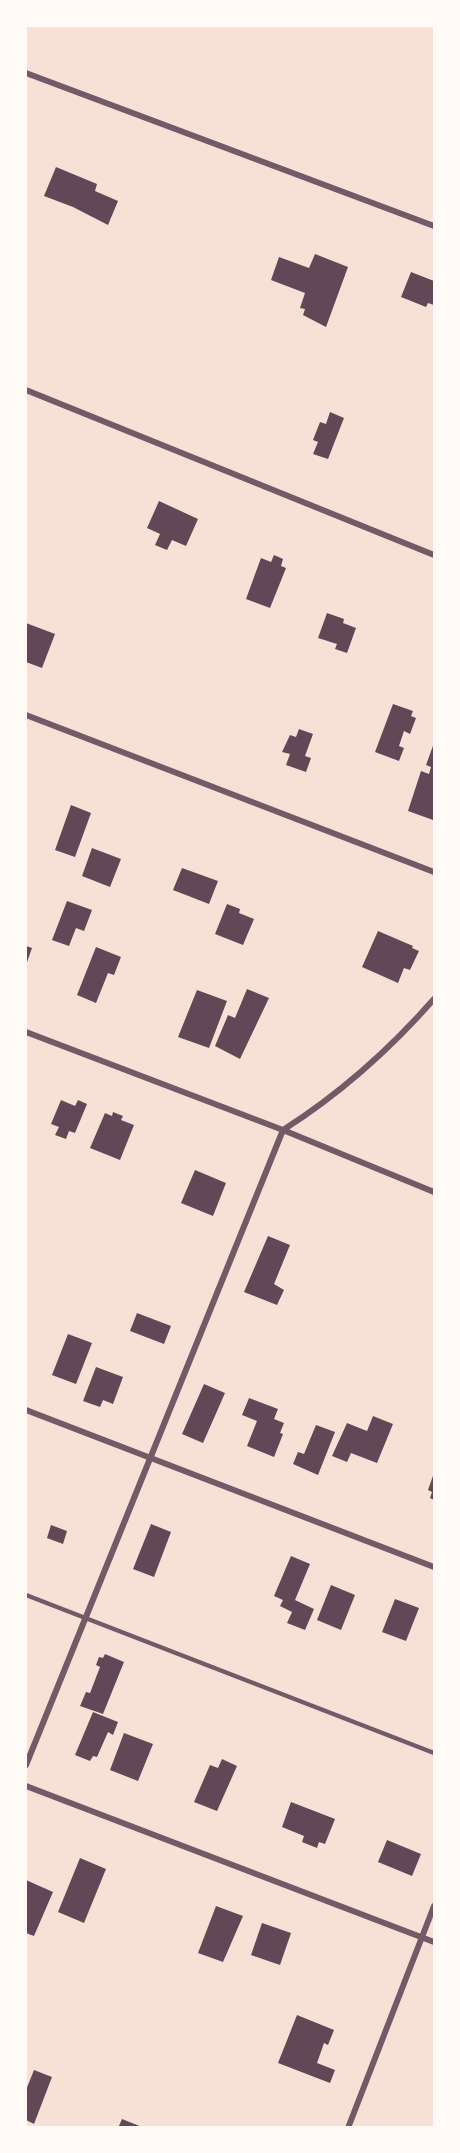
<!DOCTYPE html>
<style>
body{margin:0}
#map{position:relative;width:460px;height:2153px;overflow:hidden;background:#f7e1d7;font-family:Jost,sans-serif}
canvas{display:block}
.frame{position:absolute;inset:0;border:27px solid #fffaf5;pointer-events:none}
</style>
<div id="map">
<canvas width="460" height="2153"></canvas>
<div class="frame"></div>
</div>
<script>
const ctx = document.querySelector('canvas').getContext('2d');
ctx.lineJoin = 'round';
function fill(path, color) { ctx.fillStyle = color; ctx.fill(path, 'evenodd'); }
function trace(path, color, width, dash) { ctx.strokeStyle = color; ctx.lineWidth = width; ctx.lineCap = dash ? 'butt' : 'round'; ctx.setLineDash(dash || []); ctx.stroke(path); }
const building = new Path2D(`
 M 56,167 L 97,184 L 95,191 L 118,201 L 108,225 L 73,207 L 44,196 Z
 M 315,254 L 348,267 L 326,327 L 303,315 L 305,309 L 300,308 L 305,293 L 271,280 L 279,257 L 309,268 Z
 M 411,272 L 434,281 L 434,305 L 428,303 L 426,307 L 401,297 Z
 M 330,412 L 344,418 L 328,459 L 313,454 L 318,442 L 313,440 L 320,422 L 326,424 Z
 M 159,501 L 198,519 L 186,546 L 172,540 L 167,550 L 155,545 L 160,534 L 147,528 Z
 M 274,555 L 283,559 L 281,566 L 286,568 L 270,608 L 246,599 L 261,558 L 271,562 Z
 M 327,613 L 344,619 L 343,623 L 356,628 L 347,653 L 335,649 L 337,644 L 318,638 Z
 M 26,623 L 55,634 L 42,668 L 26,662 Z
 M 393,704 L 413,711 L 411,716 L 416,718 L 410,734 L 404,731 L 399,746 L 404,748 L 399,761 L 375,752 Z
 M 299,729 L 313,734 L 305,756 L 311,758 L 306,772 L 286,765 L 290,754 L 282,752 L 290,735 L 296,737 Z
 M 434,743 L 434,815 L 433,820 L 408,811 L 421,771 L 429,774 L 431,767 L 426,765 Z
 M 71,805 L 91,813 L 75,857 L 55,850 Z
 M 92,848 L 121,859 L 110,887 L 82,876 Z
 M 182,868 L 218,881 L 209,904 L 173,890 Z
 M 67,901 L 92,910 L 84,931 L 76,928 L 69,946 L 52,940 Z
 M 227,904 L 240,909 L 239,913 L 254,919 L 243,945 L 215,934 Z
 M 378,931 L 413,946 L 412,948 L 419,951 L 410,970 L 404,968 L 398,983 L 362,967 Z
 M 26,946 L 32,948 L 26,965 Z
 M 96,947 L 121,957 L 114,975 L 108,973 L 96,1003 L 77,995 Z
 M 247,989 L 269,998 L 240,1059 L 215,1046 L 228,1015 L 235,1018 Z
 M 197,990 L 227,1001 L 209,1048 L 178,1037 Z
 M 61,1100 L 75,1106 L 78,1100 L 87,1104 L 75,1133 L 69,1131 L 66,1139 L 55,1135 L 59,1127 L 51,1124 Z
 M 113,1112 L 123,1116 L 121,1120 L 134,1125 L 120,1160 L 90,1148 L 105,1113 L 112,1116 Z
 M 195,1170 L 226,1183 L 213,1216 L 181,1203 Z
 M 268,1236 L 290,1245 L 274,1284 L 284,1290 L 277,1305 L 244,1292 Z
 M 137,1313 L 171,1326 L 164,1344 L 130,1331 Z
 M 68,1334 L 92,1343 L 76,1384 L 52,1375 Z
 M 96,1367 L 123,1377 L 113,1404 L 103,1400 L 100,1407 L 83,1401 Z
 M 204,1384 L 225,1393 L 203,1443 L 182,1434 Z
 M 249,1398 L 278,1409 L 274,1419 L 284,1423 L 280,1433 L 283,1434 L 274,1457 L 247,1446 L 257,1421 L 242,1415 Z
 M 373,1416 L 393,1424 L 377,1463 L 351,1453 L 347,1462 L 332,1456 L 347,1423 L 367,1431 Z
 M 316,1425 L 335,1432 L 318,1475 L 293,1464 L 298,1452 L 304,1454 Z
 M 434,1473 L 434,1500 L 430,1498 L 432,1492 L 428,1490 Z
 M 151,1524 L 171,1532 L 154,1577 L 133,1569 Z
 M 51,1525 L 67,1531 L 63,1544 L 47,1538 Z
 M 291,1556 L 310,1564 L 295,1600 L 314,1609 L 305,1630 L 287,1623 L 292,1612 L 280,1606 L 283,1600 L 274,1596 Z
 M 331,1585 L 355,1595 L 341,1630 L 317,1620 Z
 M 395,1599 L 419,1608 L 406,1641 L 382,1632 Z
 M 105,1654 L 124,1662 L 103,1714 L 80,1706 L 86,1692 L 90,1693 L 100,1667 L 96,1665 L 99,1657 L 103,1658 Z
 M 93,1712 L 118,1722 L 113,1735 L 108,1732 L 97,1757 L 93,1756 L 90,1761 L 75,1755 Z
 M 124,1733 L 153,1744 L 138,1781 L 110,1770 Z
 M 222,1759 L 237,1766 L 217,1811 L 194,1802 L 210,1765 L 218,1768 Z
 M 291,1802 L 335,1819 L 325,1844 L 319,1842 L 317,1848 L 302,1842 L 304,1836 L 282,1827 Z
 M 387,1840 L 421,1854 L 412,1876 L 378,1862 Z
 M 80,1858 L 106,1869 L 84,1923 L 58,1912 Z
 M 26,1880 L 53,1892 L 34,1936 L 26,1933 Z
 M 216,1906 L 243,1916 L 223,1962 L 198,1953 Z
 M 262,1923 L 291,1933 L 280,1965 L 251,1955 Z
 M 297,2015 L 334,2030 L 328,2045 L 324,2043 L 317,2063 L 335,2070 L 330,2083 L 278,2063 Z
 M 34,2070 L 52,2077 L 34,2124 L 26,2120 L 26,2090 Z
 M 122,2119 L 142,2127 L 142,2128 L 118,2128 Z`);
const service = new Path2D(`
 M 26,1595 L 434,1753`);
const minor = new Path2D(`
 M 26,73 L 434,226
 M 26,390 L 434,555
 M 26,715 L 434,872
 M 26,1032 L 283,1130 L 434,1192
 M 26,1410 L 434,1567
 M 26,1765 L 283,1130 C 338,1095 391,1048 434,999
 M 26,1786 L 434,1942
 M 348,2128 L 434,1906`);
fill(building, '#644757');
trace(service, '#755966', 4.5);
trace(minor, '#755966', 6);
</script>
